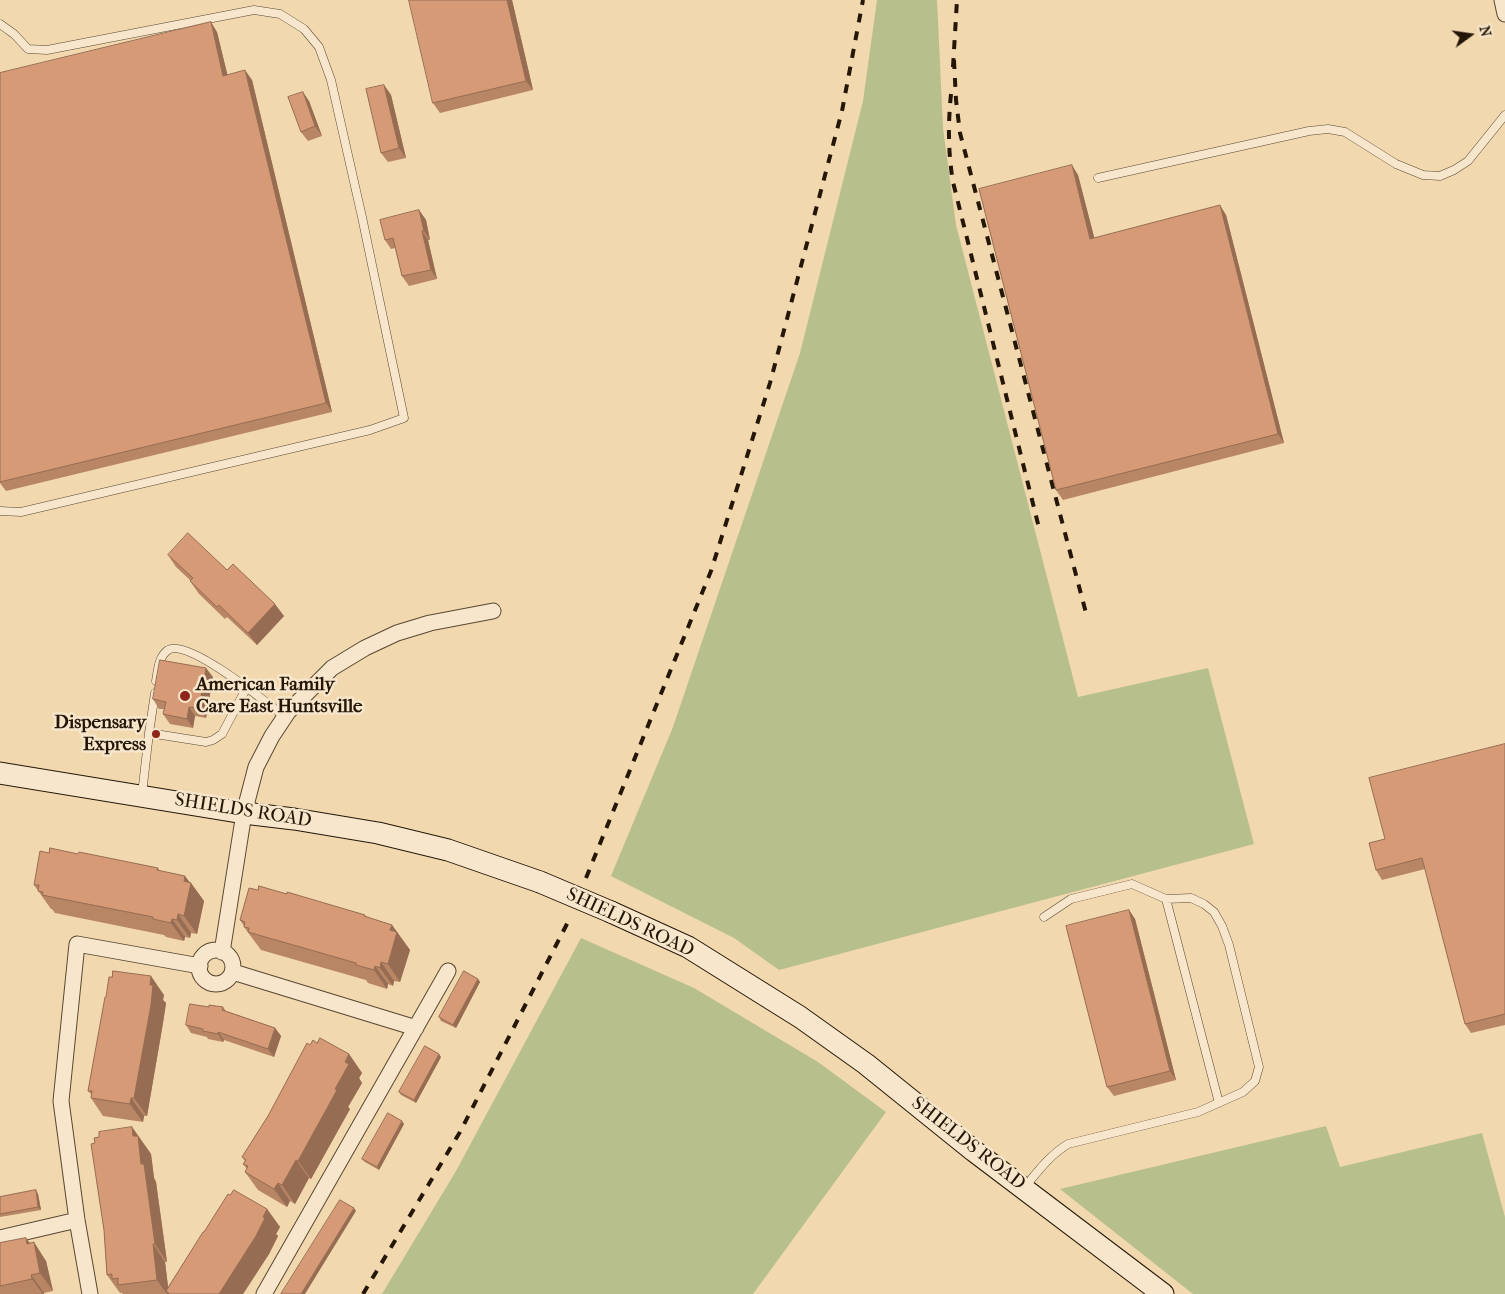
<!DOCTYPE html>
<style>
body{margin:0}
#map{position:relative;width:1505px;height:1294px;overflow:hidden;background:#f2d8af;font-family:"IM FELL French Canon",serif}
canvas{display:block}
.north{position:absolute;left:1445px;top:10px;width:50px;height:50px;-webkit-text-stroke:4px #f7e6cb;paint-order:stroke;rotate:76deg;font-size:14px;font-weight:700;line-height:20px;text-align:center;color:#251708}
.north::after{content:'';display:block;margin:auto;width:18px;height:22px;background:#251708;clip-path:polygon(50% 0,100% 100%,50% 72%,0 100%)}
</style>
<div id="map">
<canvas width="1505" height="1294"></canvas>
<div class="north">N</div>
</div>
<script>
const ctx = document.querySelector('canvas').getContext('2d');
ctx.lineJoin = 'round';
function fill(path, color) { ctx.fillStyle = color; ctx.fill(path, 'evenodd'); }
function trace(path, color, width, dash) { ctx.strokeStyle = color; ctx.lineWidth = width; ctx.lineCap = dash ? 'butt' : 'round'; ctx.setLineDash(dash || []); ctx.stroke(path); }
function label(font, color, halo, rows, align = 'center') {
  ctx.font = font + ' "IM FELL French Canon",serif'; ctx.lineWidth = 5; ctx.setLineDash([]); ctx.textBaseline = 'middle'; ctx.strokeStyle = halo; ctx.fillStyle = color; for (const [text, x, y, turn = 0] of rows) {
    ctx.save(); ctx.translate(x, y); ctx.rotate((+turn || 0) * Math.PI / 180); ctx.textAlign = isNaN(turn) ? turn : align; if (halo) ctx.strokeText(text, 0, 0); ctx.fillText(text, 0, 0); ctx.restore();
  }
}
const green = new Path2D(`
 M 877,0 L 937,0 L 943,128 L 956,225 L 1078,697 L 1208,668 L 1254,844 L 779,970 L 734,938 L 611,876 L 673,727 L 800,353 L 863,101 Z
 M 581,938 L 694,988 L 818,1062 L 886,1112 L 753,1294 L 382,1294 L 456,1171 Z
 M 1326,1126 L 1340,1167 L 1482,1133 L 1505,1217 L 1505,1294 L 1193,1294 L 1060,1189 Z`);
const lane = new Path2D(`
 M 0,24 L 14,34 L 28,49 L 47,50 L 254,10 L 280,14 L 304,29 L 319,47 L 331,80 L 362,217 L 404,418 L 370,430 L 21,512 L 0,511
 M 1098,178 L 1309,131 L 1328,129 L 1345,132 L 1396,164 L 1423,175 L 1440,176 L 1454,170 L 1468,161 L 1505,115
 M 156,681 C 158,671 158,657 168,650 C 188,638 267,703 285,717
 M 149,733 L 155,693
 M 142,794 L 149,733 L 206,742 L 213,740 L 222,734 L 247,687
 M 1166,899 L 1219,1103
 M 1025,1187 C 1038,1171 1050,1155 1068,1144 L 1198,1112 L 1243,1092 L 1255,1081 L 1259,1067 L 1229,945 L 1222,926 L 1214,912 L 1204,904 L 1191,898 L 1166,899 L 1132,884 L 1071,899 L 1044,917`);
const street = new Path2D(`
 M 1502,0 L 1505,14
 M199 967a17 17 0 1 1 34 0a17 17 0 1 1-34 0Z
 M 222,952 L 244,813 L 256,767 L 272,736 L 288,712 L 332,668 L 365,648 L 397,633 L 430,623 L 493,611
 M 233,972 L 416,1028
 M 0,1238 L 77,1220
 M 90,1294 L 77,1220 L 61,1101 L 77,944 L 200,966
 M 264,1294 L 448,971`);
const secondary = new Path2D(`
 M 0,773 L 244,813 L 294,819 L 378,833 L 448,850 L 540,882
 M 611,912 L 688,947 L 800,1017 L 866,1064 L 974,1151 L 1163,1294`);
const rail = new Path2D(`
 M 954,60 L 956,100 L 960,133 L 1086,613
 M 953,67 L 957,0
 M 951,94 C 948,124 948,152 953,182 L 1039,528
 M 586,878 L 711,571 L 770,383 L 842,111 L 863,0
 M 363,1294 L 460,1132 L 569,920`);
const secondaryBridge = new Path2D(`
 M 540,882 L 611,912`);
const wall = new Path2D(`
 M 512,0 L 533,90 L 440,113 L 433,103 Z
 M 217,32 L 227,75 L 252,80 L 332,412 L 6,491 L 0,483 L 0,73 Z
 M 384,85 L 391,95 L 406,158 L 388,162 L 381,153 Z
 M 309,101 L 322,136 L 308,141 L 301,132 Z
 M 1078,175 L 1094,238 L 1226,215 L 1284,443 L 1063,500 L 1056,490 Z
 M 419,210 L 426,220 L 430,240 L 428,240 L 437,279 L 409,286 L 402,276 L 395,248 L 391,249 L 385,240 Z
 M 168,555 L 227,570 L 284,616 L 257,645 L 227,617 L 225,619 L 199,594 L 190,581 L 191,581 L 176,567 Z
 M 213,677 L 206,718 L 195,716 L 193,728 L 170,724 L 163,714 L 164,709 L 159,709 L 153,699 Z
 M 1505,744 L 1505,1025 L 1471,1033 L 1465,1024 L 1425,869 L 1382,880 L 1376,870 L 1385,839 Z
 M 49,853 L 78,854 L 158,868 L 160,871 L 190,882 L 204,901 L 197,934 L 191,933 L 190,938 L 185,937 L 184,941 L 166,937 L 164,935 L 55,913 L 52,909 L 51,909 L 34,885 Z
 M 258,890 L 287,894 L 365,915 L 367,917 L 392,925 L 410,950 L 400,982 L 394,981 L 393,986 L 388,984 L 387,989 L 368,983 L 366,980 L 261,950 L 244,927 L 244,926 L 240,920 Z
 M 1129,910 L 1135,919 L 1176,1080 L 1114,1096 L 1107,1087 Z
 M 478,979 L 480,982 L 456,1028 L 441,1021 L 439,1017 Z
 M 164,995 L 163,1000 L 166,1003 L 163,1023 L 147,1116 L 144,1116 L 143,1122 L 103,1116 L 91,1098 L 91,1094 L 88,1091 L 106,997 Z
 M 209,1007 L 223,1007 L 226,1011 L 275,1028 L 281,1036 L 274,1057 L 224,1040 L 223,1042 L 208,1039 L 207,1037 L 191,1033 L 186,1025 Z
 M 317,1043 L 349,1054 L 362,1073 L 359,1078 L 362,1083 L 348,1107 L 350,1109 L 311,1179 L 309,1178 L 295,1204 L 290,1201 L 287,1207 L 258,1190 L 245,1172 L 247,1169 L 243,1164 L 245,1161 L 242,1157 L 268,1116 Z
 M 441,1057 L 416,1103 L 401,1095 L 399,1092 Z
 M 404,1124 L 379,1170 L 365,1162 L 362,1159 Z
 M 132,1127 L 151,1154 L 154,1178 L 156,1182 L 167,1262 L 165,1262 L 168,1287 L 204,1232 L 230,1195 L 267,1209 L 280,1227 L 276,1234 L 278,1236 L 269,1254 L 243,1294 L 123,1294 L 122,1293 L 120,1293 L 107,1275 L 104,1230 L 95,1143 L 99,1137 Z
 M 36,1190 L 38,1194 L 41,1210 L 0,1217 L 0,1197 Z
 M 26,1238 L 30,1243 L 46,1261 L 53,1291 L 44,1293 L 44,1294 L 0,1294 L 0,1243 Z`);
const shadedWall = new Path2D(`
 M 507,0 L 512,0 L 533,90 L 526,81 Z
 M 211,22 L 217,32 L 230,85 L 223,76 Z
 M 245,70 L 252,80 L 332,412 L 326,403 Z
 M 384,85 L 391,95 L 406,158 L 399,148 Z
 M 303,92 L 309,101 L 322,136 L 315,126 Z
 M 1072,165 L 1078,175 L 1097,248 L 1090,239 Z
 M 1220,205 L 1226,215 L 1284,443 L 1278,434 Z
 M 419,210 L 426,220 L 430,240 L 424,231 Z
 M 422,231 L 428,240 L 437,279 L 431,270 Z
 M 275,604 L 284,616 L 257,645 L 248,633 Z
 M 206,668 L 213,677 L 206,718 L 199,708 Z
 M 189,707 L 195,716 L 193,728 L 187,719 Z
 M 185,876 L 191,884 L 191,883 L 204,901 L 197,934 L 184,916 L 184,881 Z
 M 1129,910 L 1135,919 L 1176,1080 L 1170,1071 Z
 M 178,914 L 191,933 L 190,938 L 177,920 Z
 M 172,919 L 185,937 L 184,941 L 171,923 Z
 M 392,925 L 410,950 L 400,982 L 388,964 L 390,930 Z
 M 381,962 L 394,981 L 393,986 L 380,968 Z
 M 375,966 L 388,984 L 387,989 L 374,970 Z
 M 151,976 L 164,995 L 163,1000 L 166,1003 L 163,1023 L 147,1116 L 134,1098 Z
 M 478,979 L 480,982 L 456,1028 L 453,1025 Z
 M 275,1028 L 281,1036 L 274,1057 L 268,1049 Z
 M 218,1032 L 224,1040 L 223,1042 L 218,1034 Z
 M 349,1054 L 362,1073 L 359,1078 L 362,1083 L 348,1107 L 350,1109 L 311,1179 L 298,1161 L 335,1089 L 345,1062 Z
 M 439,1054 L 441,1057 L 416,1103 L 414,1100 Z
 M 131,1098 L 144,1116 L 143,1122 L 130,1104 Z
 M 402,1121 L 404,1124 L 379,1170 L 377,1167 Z
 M 132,1127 L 151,1154 L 154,1178 L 156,1182 L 167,1262 L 155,1244 L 141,1164 L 133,1136 Z
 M 296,1160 L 309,1178 L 295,1204 L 282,1185 Z
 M 278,1183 L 290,1201 L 287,1207 L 274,1189 Z
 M 36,1190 L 38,1194 L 41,1210 L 38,1207 Z
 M 354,1208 L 356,1211 L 305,1294 L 301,1294 Z
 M 267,1209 L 280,1227 L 276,1234 L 278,1236 L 269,1254 L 243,1294 L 219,1294 Z
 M 26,1238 L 35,1251 L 34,1242 L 46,1261 L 53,1291 L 40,1273 L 27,1244 Z
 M 153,1244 L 165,1262 L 169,1294 L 166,1291 L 168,1294 L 167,1294 L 157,1280 Z
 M 31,1275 L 44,1293 L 44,1294 L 43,1294 L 32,1279 Z`);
const building = new Path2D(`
 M 409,0 L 507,0 L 526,81 L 433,103 Z
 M 211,22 L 223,76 L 245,70 L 326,403 L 0,482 L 0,73 Z
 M 384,85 L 399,148 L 381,153 L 366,89 Z
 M 303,92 L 315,126 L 301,132 L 288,97 Z
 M 1072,165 L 1090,239 L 1220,205 L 1278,434 L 1056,490 L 979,189 Z
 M 419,210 L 424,231 L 422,231 L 431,270 L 402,276 L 393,238 L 385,240 L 380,220 Z
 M 188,533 L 227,570 L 233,564 L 275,604 L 248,633 L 219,605 L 217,607 L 190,581 L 193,578 L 168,555 Z
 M 160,660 L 206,668 L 199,708 L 189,707 L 187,719 L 163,714 L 166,702 L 153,699 Z
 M 1505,744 L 1505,1014 L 1465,1024 L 1422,858 L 1376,870 L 1369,843 L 1385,839 L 1369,778 Z
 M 50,848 L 78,854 L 79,852 L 158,868 L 157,870 L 185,876 L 184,881 L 191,883 L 184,916 L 178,914 L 177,920 L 172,919 L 171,923 L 153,919 L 153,917 L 42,895 L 43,892 L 38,891 L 39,885 L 34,885 L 40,851 L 49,853 Z
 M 259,886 L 287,894 L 287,892 L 365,915 L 364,916 L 392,925 L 390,930 L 397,932 L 388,964 L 381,962 L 380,968 L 375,966 L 374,970 L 356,965 L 356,963 L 248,932 L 249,928 L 244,927 L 245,922 L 240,920 L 249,888 L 258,890 Z
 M 1129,910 L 1170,1071 L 1107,1087 L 1066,926 Z
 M 113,971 L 151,976 L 150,985 L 153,985 L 151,1005 L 134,1098 L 131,1098 L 130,1104 L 91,1098 L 92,1091 L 88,1091 L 105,997 L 106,997 L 109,977 L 112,977 Z
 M 464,971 L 478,979 L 453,1025 L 439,1017 Z
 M 190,1004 L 209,1007 L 209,1005 L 223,1007 L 222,1010 L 275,1028 L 268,1049 L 218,1032 L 218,1034 L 203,1031 L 203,1029 L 186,1025 Z
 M 320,1038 L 349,1054 L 345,1062 L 349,1064 L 335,1089 L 337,1090 L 298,1161 L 296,1160 L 282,1185 L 278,1183 L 274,1189 L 245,1172 L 248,1166 L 243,1164 L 246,1160 L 242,1157 L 268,1116 L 307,1043 L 310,1045 L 313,1040 L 317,1043 Z
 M 425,1046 L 439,1054 L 414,1100 L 399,1092 Z
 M 388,1113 L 402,1121 L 377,1167 L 362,1159 Z
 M 132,1127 L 133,1136 L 138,1136 L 141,1164 L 144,1164 L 155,1244 L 153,1244 L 157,1280 L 118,1285 L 118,1278 L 112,1279 L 112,1274 L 107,1275 L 104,1230 L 91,1144 L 95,1143 L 94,1138 L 99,1137 L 99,1132 Z
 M 36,1190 L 38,1207 L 0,1214 L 0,1197 Z
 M 234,1190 L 267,1209 L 263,1217 L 265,1218 L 256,1236 L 219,1294 L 168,1294 L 169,1293 L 166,1291 L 203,1232 L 204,1232 L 228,1194 L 230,1195 Z
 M 340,1200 L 354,1208 L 301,1294 L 281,1294 Z
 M 26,1238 L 27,1244 L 34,1242 L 40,1273 L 31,1275 L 32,1279 L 0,1286 L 0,1243 Z`);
const markers = [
 [185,696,6,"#8f2418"],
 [156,734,5,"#8f2418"]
];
const poiNames = [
 ["American Family",196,685],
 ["Care East Huntsville",196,707],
 ["Dispensary",146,723,"right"],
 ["Express",146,745,"right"]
];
const streetNames = [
 ["SHIELDS ROAD",243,811,9],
 ["SHIELDS ROAD",630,923,25],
 ["SHIELDS ROAD",968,1144,38]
];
fill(green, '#b7bf8d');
trace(lane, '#584732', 9);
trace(street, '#584732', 17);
trace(secondary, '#251708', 23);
trace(lane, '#f7e6cb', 8);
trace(street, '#f7e6cb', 15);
trace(secondary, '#f7e6cb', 21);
trace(rail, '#251708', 4, [9, 9]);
trace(secondaryBridge, '#251708', 23, []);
trace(secondaryBridge, '#f7e6cb', 21);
fill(wall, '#b88565');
fill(shadedWall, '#966c53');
fill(building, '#d69b76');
trace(building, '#966c53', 1);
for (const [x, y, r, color] of markers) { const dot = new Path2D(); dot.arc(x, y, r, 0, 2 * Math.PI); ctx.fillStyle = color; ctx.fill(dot); trace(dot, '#f7e6cb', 2); }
label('bold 19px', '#251708', '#f7e6cb', poiNames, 'left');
label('19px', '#251708', '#f7e6cb', streetNames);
</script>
